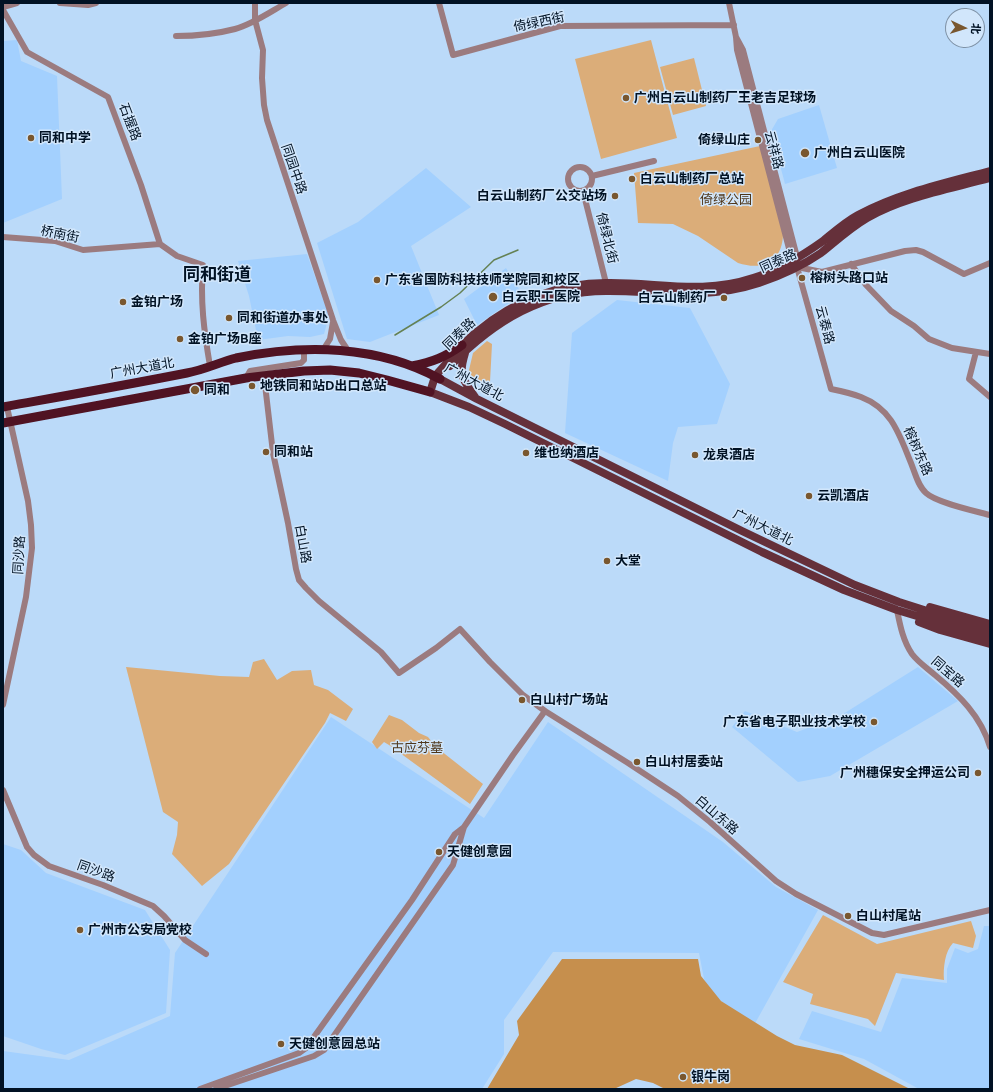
<!DOCTYPE html>
<meta charset="utf-8">
<style>
body{margin:0}
#map{position:relative;width:993px;height:1092px;overflow:hidden;background:#bbdaf9;font-family:Ubuntu,"Noto Sans SC",sans-serif}
canvas{display:block}
.frame{position:absolute;inset:0;border:4px solid #011224;pointer-events:none}
.north{position:absolute;left:945px;top:8px;width:40px;height:40px;box-sizing:border-box;background:#d1e6fb;border:1px solid #7e91a5;border-radius:50%;rotate:94deg;font-size:11px;font-weight:700;line-height:16px;text-align:center;color:#011224}
.north::after{content:'';display:block;margin:auto;width:14px;height:18px;background:#79572f;clip-path:polygon(50% 0,100% 100%,50% 72%,0 100%)}
</style>
<div id="map">
<canvas width="993" height="1092"></canvas>
<div class="frame"></div>
<div class="north">北</div>
</div>
<script>
const ctx = document.querySelector('canvas').getContext('2d');
ctx.lineJoin = 'round';
function fill(path, color) { ctx.fillStyle = color; ctx.fill(path, 'evenodd'); }
function trace(path, color, width, dash) { ctx.strokeStyle = color; ctx.lineWidth = width; ctx.lineCap = dash ? 'butt' : 'round'; ctx.setLineDash(dash || []); ctx.stroke(path); }
function label(font, color, halo, rows, align = 'center') {
  ctx.font = font + ' Ubuntu,"Noto Sans SC",sans-serif'; ctx.lineWidth = 3; ctx.setLineDash([]); ctx.textBaseline = 'middle'; ctx.strokeStyle = halo; ctx.fillStyle = color; for (const [text, x, y, turn = 0] of rows) {
    ctx.save(); ctx.translate(x, y); ctx.rotate((+turn || 0) * Math.PI / 180); ctx.textAlign = isNaN(turn) ? turn : align; if (halo) ctx.strokeText(text, 0, 0); ctx.fillText(text, 0, 0); ctx.restore();
  }
}
const built = new Path2D(`
 M 17,40 L 21,61 L 57,76 L 62,199 L 3,223 L 3,41 Z
 M 819,105 L 837,168 L 785,184 L 771,131 L 778,119 Z
 M 426,168 L 471,207 L 411,246 L 439,315 L 370,342 L 347,339 L 317,243 L 358,222 Z
 M 307,254 L 329,316 L 324,334 L 310,337 L 288,336 L 258,340 L 249,296 L 238,261 Z
 M 506,268 L 522,294 L 477,325 L 464,299 Z
 M 617,300 L 690,308 L 730,384 L 717,424 L 678,427 L 673,443 L 668,481 L 565,433 L 572,333 Z
 M 918,667 L 958,701 L 830,776 L 798,782 L 732,727 L 745,711 L 797,732 L 840,716 Z
 M 331,717 L 484,818 L 548,722 L 723,842 L 776,887 L 818,910 L 753,1027 L 706,989 L 699,953 L 553,952 L 504,1020 L 504,1054 L 482,1089 L 3,1089 L 3,1051 L 69,1060 L 170,1016 L 175,953 Z
 M 3,844 L 21,850 L 46,873 L 145,910 L 170,950 L 166,1013 L 65,1055 L 41,1049 L 3,1036 Z
 M 984,926 L 990,926 L 990,1089 L 919,1089 L 864,1059 L 799,1039 L 812,1011 L 881,1032 L 902,978 L 947,983 L 947,969 L 955,948 L 968,953 L 978,949 Z`);
const green = new Path2D(`
 M 651,40 L 677,138 L 601,159 L 575,59 Z
 M 694,58 L 706,106 L 673,115 L 660,67 Z
 M 760,146 L 783,235 C 782,262 763,271 738,263 L 698,236 L 673,224 L 638,223 L 634,173 Z
 M 487,341 L 492,344 L 490,382 L 486,388 L 484,388 L 471,375 L 469,370 L 473,353 Z
 M 264,659 L 277,680 L 292,671 L 311,670 L 314,685 L 328,690 L 353,709 L 346,721 L 330,713 L 325,723 L 229,864 L 202,886 L 172,854 L 177,835 L 178,822 L 163,812 L 126,667 L 220,676 L 249,677 L 253,662 Z
 M 389,715 L 402,720 L 419,733 L 428,737 L 436,747 L 483,784 L 470,804 L 389,745 L 384,742 L 377,749 L 372,742 Z
 M 823,915 L 877,944 L 971,921 L 976,936 L 973,948 L 953,943 C 945,951 943,968 944,980 L 896,973 L 875,1026 L 868,1019 L 810,1004 L 813,994 L 783,982 Z`);
const forest = new Path2D(`
 M 562,959 L 698,959 L 701,976 L 721,1001 L 777,1036 L 795,1045 L 842,1055 L 910,1089 L 665,1089 L 653,1083 L 636,1079 L 614,1089 L 487,1089 L 519,1035 L 517,1021 Z`);
const stream = new Path2D(`
 M 395,335 L 441,307 L 460,293 L 494,260 L 518,250`);
const minor = new Path2D(`
 M 60,3 L 88,5 L 96,3
 M 255,3 L 255,20 L 263,50 L 262,78 L 264,105 L 267,120 L 333,320 L 341,340 L 349,352
 M 439,3 L 453,55 L 560,26 L 734,25
 M 729,3 L 736,37 L 737,50 L 792,260 L 794,263
 M 3,7 L 17,3
 M 3,10 L 27,52 L 108,97 L 141,185 L 160,244 L 177,256 L 203,265 C 200,301 204,331 210,366
 M 176,36 C 195,36 216,34 235,29 C 253,24 270,12 286,3
 M 736,37 L 743,50 L 797,257 L 797,267 L 831,389 C 841,391 851,393 861,397 C 892,409 899,434 911,463 C 915,473 918,486 926,493 C 937,503 975,511 990,515
 M568 179a12 12 0 1 1 24 0a12 12 0 1 1-24 0Z
 M 592,176 L 654,161
 M 583,191 L 607,287
 M 3,237 L 55,241 L 83,250 L 160,244
 M 851,264 L 866,285 L 891,311 L 914,326 L 929,339 L 952,348 L 990,354
 M 797,267 L 822,272 L 905,251 L 916,250 L 923,252 L 964,274 L 990,263
 M 323,350 L 330,339 L 333,322
 M 976,352 L 969,379 L 990,397
 M 264,376 L 273,453 L 288,523 L 296,569 L 299,580 L 306,588 L 319,601 L 381,652 L 399,673 L 436,648 L 460,629 L 490,662 L 523,695 L 545,711 L 628,763 L 678,796 L 710,822 L 776,881 L 796,894 L 872,933 L 884,935 L 990,910
 M 246,378 L 250,371 L 301,363 L 304,360 L 304,350
 M 897,610 C 900,625 903,641 912,654 C 918,662 927,668 935,675 C 959,695 981,716 990,747
 M 3,705 L 26,597 L 32,548 L 31,525 L 28,501 L 7,407
 M 3,790 L 27,847 L 34,855 L 49,866 L 103,885 L 153,906 L 164,916 L 185,940 L 206,954
 M 200,1089 L 299,1053 L 306,1048 L 412,900 L 455,834 L 464,827
 M 216,1089 L 314,1056 L 324,1050 L 453,865 L 464,827 L 513,755 L 545,711`);
const major = new Path2D(`
 M 465,353 C 458,376 462,378 475,397
 M 450,366 C 494,321 544,290 609,291 C 661,291 707,300 759,283 C 780,276 802,266 821,253 C 836,241 850,228 867,218 C 903,197 950,189 990,178
 M 440,379 L 477,399 L 742,531 L 855,585 L 899,602 L 990,631
 M 430,392 C 432,387 433,382 435,377 C 437,373 442,369 445,365 C 455,353 465,341 478,331 C 514,301 559,283 606,283 C 657,282 702,295 753,278 C 777,271 802,256 823,241 C 834,232 845,222 858,215 C 899,193 945,183 990,171
 M 430,392 L 469,407 L 505,424 L 762,552 L 844,590 L 897,610 L 990,638
 M 930,607 L 990,624
 M 919,622 L 940,630 L 990,644`);
const highway = new Path2D(`
 M 412,366 C 433,362 445,357 462,345
 M 3,407 C 64,396 126,385 187,373 C 204,370 220,362 236,358 C 304,344 378,345 440,379
 M 3,423 L 246,378 L 304,371 L 330,370 L 359,373 L 387,380 L 430,392`);
const markers = [
 [626,98,4,"#79572f"],
 [31,138,4,"#79572f"],
 [758,140,4,"#79572f"],
 [805,153,5,"#79572f"],
 [632,179,4,"#79572f"],
 [615,196,4,"#79572f"],
 [802,278,4,"#79572f"],
 [377,280,4,"#79572f"],
 [493,297,5,"#79572f"],
 [724,298,4,"#79572f"],
 [123,302,4,"#79572f"],
 [229,318,4,"#79572f"],
 [180,339,4,"#79572f"],
 [252,386,4,"#79572f"],
 [195,390,5,"#79572f"],
 [266,452,4,"#79572f"],
 [526,453,4,"#79572f"],
 [695,455,4,"#79572f"],
 [809,496,4,"#79572f"],
 [607,561,4,"#79572f"],
 [522,700,4,"#79572f"],
 [874,722,4,"#79572f"],
 [637,762,4,"#79572f"],
 [978,773,4,"#79572f"],
 [439,852,4,"#79572f"],
 [848,916,4,"#79572f"],
 [80,930,4,"#79572f"],
 [281,1044,4,"#79572f"],
 [683,1077,4,"#79572f"]
];
const streetNames = [
 ["倚绿西街",539,22,-12],
 ["石握路",130,122,69],
 ["云祥路",774,150,75],
 ["同园中路",294,169,71],
 ["桥南街",60,234,11],
 ["倚绿北街",607,238,76],
 ["同泰路",778,261,-24],
 ["云泰路",825,325,75],
 ["同泰路",459,334,-44],
 ["广州大道北",142,368,-10],
 ["广州大道北",474,382,28],
 ["榕树东路",918,451,66],
 ["广州大道北",763,527,26],
 ["白山路",303,544,80],
 ["同沙路",19,555,-87],
 ["同宝路",948,672,41],
 ["白山东路",717,815,41],
 ["同沙路",96,871,20]
];
const poiNames = [
 ["广州白云山制药厂王老吉足球场",634,98],
 ["同和中学",39,138],
 ["倚绿山庄",750,140,"right"],
 ["广州白云山医院",814,153],
 ["白云山制药厂总站",640,179],
 ["白云山制药厂公交站场",607,196,"right"],
 ["榕树头路口站",810,278],
 ["广东省国防科技技师学院同和校区",385,280],
 ["白云职工医院",502,297],
 ["白云山制药厂",716,298,"right"],
 ["金铂广场",131,302],
 ["同和街道办事处",237,318],
 ["金铂广场B座",188,339],
 ["地铁同和站D出口总站",260,386],
 ["同和",204,390],
 ["同和站",274,452],
 ["维也纳酒店",534,453],
 ["龙泉酒店",703,455],
 ["云凯酒店",817,496],
 ["大堂",615,561],
 ["白山村广场站",530,700],
 ["广东省电子职业技术学校",866,722,"right"],
 ["白山村居委站",645,762],
 ["广州穗保安全押运公司",970,773,"right"],
 ["天健创意园",447,852],
 ["白山村尾站",856,916],
 ["广州市公安局党校",88,930],
 ["天健创意园总站",289,1044],
 ["银牛岗",691,1077]
];
const parkNames = [
 ["倚绿公园",726,200],
 ["古应芬墓",417,748]
];
const districtNames = [
 ["同和街道",217,274]
];
fill(built, '#a3d0fe');
fill(green, '#dbad79');
fill(forest, '#c68f4d');
trace(stream, '#648153', 1.5);
trace(minor, '#9b7b7f', 6);
trace(major, '#65303a', 8);
trace(highway, '#501323', 9);
for (const [x, y, r, color] of markers) { const dot = new Path2D(); dot.arc(x, y, r, 0, 2 * Math.PI); ctx.fillStyle = color; ctx.fill(dot); trace(dot, '#d1e6fb', 1.5); }
label('13px', '#011224', '#d1e6fb', streetNames);
label('bold 13px', '#011224', '#d1e6fb', poiNames, 'left');
label('13px', '#4f371b', '#d1e6fb', parkNames);
label('bold 17px', '#011224', '#d1e6fb', districtNames);
</script>
